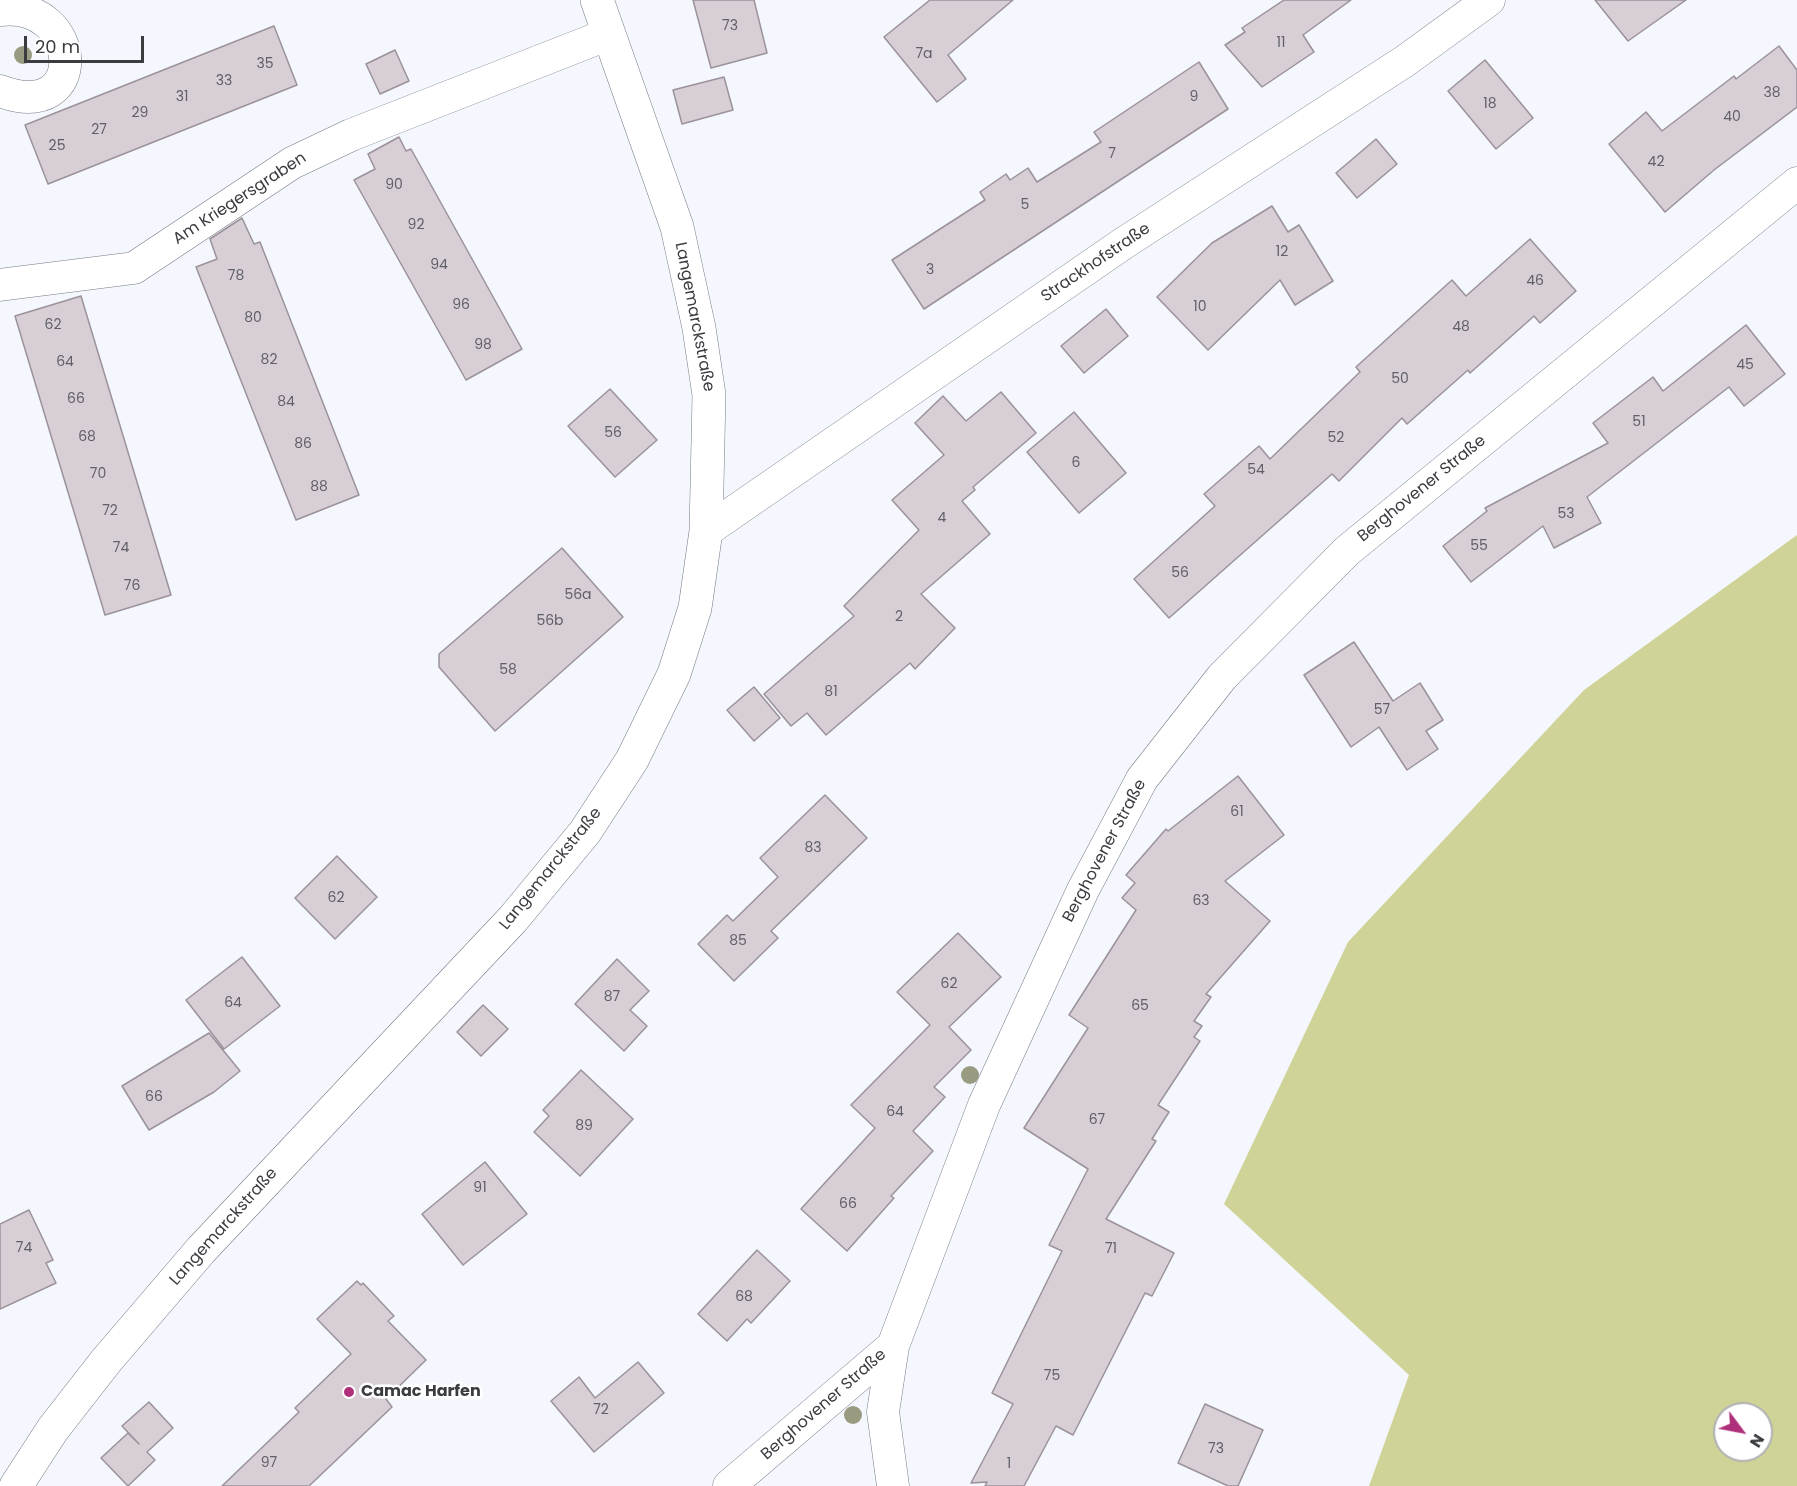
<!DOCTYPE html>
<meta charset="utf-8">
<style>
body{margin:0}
#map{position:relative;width:1797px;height:1486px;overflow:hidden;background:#f4f7fd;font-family:Poppins,sans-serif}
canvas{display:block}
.north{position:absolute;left:1713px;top:1402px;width:60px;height:60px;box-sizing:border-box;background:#fff;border:2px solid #b0b1b3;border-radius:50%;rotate:122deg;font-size:16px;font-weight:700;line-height:24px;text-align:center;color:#3a3c40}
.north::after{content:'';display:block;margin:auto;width:21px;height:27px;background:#b02f7b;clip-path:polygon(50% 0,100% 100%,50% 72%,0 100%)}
.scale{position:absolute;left:24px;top:36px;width:120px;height:27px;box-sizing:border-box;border:3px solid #3a3c40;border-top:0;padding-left:8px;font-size:18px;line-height:21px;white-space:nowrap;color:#3a3c40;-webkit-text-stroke:4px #fff;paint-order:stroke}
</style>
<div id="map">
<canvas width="1797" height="1486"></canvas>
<div class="north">N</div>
<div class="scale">20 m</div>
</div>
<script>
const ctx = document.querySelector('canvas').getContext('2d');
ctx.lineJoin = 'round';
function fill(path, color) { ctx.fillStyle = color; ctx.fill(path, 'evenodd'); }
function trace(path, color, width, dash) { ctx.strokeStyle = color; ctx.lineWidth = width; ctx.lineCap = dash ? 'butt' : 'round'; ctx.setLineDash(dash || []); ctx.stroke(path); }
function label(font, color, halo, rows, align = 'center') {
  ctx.font = font + ' Poppins,sans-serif'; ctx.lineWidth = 5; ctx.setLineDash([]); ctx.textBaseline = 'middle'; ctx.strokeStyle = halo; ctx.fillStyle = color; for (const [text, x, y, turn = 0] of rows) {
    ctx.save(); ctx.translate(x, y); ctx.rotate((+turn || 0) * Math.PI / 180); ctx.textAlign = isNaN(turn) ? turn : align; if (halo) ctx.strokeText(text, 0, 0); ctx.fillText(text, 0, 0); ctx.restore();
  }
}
const green = new Path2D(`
 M 1797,535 L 1797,1486 L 1369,1486 L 1409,1375 L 1224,1204 L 1348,942 L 1584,690 ZM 1725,1414 L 1761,1414 L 1761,1450 L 1725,1450 Z`);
const building = new Path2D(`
 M 693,0 L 754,0 L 767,53 L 711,68 Z
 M 930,0 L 1013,0 L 948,55 L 966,79 L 937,102 L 884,37 Z
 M 1284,0 L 1351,0 L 1303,35 L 1314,52 L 1262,87 L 1225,45 L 1245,32 L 1242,28 Z
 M 1595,0 L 1686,0 L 1628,41 Z
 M 274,26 L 297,85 L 48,184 L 25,125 Z
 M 1779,46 L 1797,70 L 1797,107 L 1714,170 L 1665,212 L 1609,144 L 1646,112 L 1662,131 L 1734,76 L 1736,79 Z
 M 395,50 L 409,81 L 380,94 L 366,64 Z
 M 1485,60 L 1533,118 L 1496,149 L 1448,91 Z
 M 1199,62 L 1228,109 L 924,309 L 892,260 L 985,200 L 980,192 L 1006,174 L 1010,180 L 1028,168 L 1037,182 L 1101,142 L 1094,132 Z
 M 724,77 L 733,110 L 682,124 L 673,90 Z
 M 399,137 L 406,151 L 411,149 L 522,349 L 466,380 L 354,180 L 375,169 L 368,154 Z
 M 1376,139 L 1397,164 L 1357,198 L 1336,173 Z
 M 1272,206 L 1288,232 L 1299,225 L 1333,281 L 1295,305 L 1280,280 L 1208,350 L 1157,297 L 1212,243 Z
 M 242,218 L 254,244 L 260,242 L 359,495 L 296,520 L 196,267 L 217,259 L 210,239 Z
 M 1530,239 L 1576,291 L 1540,323 L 1534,316 L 1470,373 L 1468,370 L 1407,424 L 1402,418 L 1339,481 L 1332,474 L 1169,618 L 1134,579 L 1215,506 L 1204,494 L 1259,446 L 1270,459 L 1360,372 L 1356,367 L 1452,280 L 1466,296 Z
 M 81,296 L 171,595 L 105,615 L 15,316 Z
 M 1106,309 L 1128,336 L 1084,373 L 1061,346 Z
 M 1746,325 L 1785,374 L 1744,406 L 1729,387 L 1587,497 L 1601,523 L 1554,548 L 1543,526 L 1471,582 L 1443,546 L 1487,511 L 1485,508 L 1608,443 L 1593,423 L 1653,377 L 1663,391 Z
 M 610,389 L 657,440 L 615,477 L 568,426 Z
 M 1001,392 L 1036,433 L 973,487 L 975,490 L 962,501 L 990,534 L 921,594 L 955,628 L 915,669 L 910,663 L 826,735 L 807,713 L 791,726 L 764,694 L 854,616 L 844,606 L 919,530 L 892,500 L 944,455 L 915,423 L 943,396 L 966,421 Z
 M 1074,412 L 1126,473 L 1079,513 L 1027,452 Z
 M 562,548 L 623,617 L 495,731 L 439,667 L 439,654 Z
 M 1354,642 L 1393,701 L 1420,683 L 1443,720 L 1426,731 L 1438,749 L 1407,770 L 1379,727 L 1351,747 L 1304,675 Z
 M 754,687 L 780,718 L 754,741 L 727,710 Z
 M 1238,776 L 1284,835 L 1225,881 L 1270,921 L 1206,994 L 1211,997 L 1194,1021 L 1202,1026 L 1194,1037 L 1200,1041 L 1158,1105 L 1169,1112 L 1152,1139 L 1156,1141 L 1106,1219 L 1174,1253 L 1152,1296 L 1145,1293 L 1073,1435 L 1056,1426 L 1024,1486 L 985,1486 L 987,1482 L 971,1483 L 1013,1404 L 992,1393 L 1062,1251 L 1049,1245 L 1088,1169 L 1024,1128 L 1088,1028 L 1069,1015 L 1136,910 L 1122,898 L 1135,883 L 1126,875 L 1166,829 L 1168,831 Z
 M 825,795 L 867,838 L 771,931 L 778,938 L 734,981 L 698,944 L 727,915 L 733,921 L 778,877 L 760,858 Z
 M 337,856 L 377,897 L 335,939 L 295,898 Z
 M 958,933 L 1001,977 L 949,1027 L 971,1050 L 934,1087 L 945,1097 L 913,1131 L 933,1151 L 891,1196 L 894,1198 L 847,1251 L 801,1209 L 875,1128 L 851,1105 L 930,1025 L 897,992 Z
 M 242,957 L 280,1006 L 224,1049 L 186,1000 Z
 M 617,959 L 649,991 L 630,1010 L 647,1026 L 624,1051 L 575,1004 Z
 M 483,1005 L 508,1029 L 481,1056 L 457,1032 Z
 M 209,1033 L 240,1071 L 214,1092 L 149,1130 L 122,1086 Z
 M 581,1070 L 633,1119 L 580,1176 L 534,1132 L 549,1116 L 543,1110 Z
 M 485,1162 L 527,1214 L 463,1265 L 422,1214 Z
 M 29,1210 L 53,1260 L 46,1263 L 56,1283 L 0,1309 L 0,1224 Z
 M 757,1250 L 790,1281 L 751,1323 L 747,1319 L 727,1341 L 698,1314 Z
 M 357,1281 L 361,1285 L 363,1283 L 394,1316 L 388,1321 L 426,1360 L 386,1399 L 392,1407 L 309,1486 L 222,1486 L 299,1412 L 295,1408 L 351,1354 L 317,1319 Z
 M 638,1362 L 664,1393 L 594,1452 L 551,1401 L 579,1377 L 595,1398 Z
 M 149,1402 L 173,1428 L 147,1452 L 155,1460 L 128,1486 L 101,1458 L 128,1433 L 139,1444 L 122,1426 Z
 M 1205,1404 L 1263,1430 L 1238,1486 L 1228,1486 L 1178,1463 Z`);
const minor = new Path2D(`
 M 0,10 C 83,0 91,125 0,91
 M 0,285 L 134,268 L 292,163 L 351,135 L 609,34
 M 706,531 L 1124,243 L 1405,61 L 1489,0
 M 893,1346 L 883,1412 L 893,1486
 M 729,1486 L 893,1346 L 984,1105 L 1083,890 L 1142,779 L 1222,677 L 1347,551 L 1797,183`);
const secondary = new Path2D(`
 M 16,1486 L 53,1429 L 106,1361 L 201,1250 L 513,919 L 585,832 L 632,760 L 674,674 L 695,608 L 706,531 L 709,395 L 699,328 L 677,227 L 597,0`);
const trees = [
 [23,55],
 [970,1075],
 [853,1415]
];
const markers = [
 [349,1392,6,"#b02f7b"]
];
const numberNames = [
 ["73",730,26],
 ["11",1281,43],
 ["7a",924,54],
 ["35",265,64],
 ["33",224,81],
 ["38",1772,93],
 ["31",182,97],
 ["9",1194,97],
 ["18",1490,104],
 ["29",140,113],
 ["40",1732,117],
 ["27",99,130],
 ["25",57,146],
 ["7",1112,154],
 ["42",1656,162],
 ["90",394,185],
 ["5",1025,205],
 ["92",416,225],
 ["12",1282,252],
 ["94",439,265],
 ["3",930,270],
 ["78",236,276],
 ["46",1535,281],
 ["96",461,305],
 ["10",1200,307],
 ["80",253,318],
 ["62",53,325],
 ["48",1461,327],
 ["98",483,345],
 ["82",269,360],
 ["64",65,362],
 ["45",1745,365],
 ["50",1400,379],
 ["66",76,399],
 ["84",286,402],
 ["51",1639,422],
 ["56",613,433],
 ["68",87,437],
 ["52",1336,438],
 ["86",303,444],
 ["6",1076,463],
 ["54",1256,470],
 ["70",98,474],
 ["88",319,487],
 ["72",110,511],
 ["53",1566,514],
 ["4",942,518],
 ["55",1479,546],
 ["74",121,548],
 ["56",1180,573],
 ["76",132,586],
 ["56a",578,595],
 ["2",899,617],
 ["56b",550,621],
 ["58",508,670],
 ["81",831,692],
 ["57",1382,710],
 ["61",1237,812],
 ["83",813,848],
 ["62",336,898],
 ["63",1201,901],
 ["85",738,941],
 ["62",949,984],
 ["87",612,997],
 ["64",233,1003],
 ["65",1140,1006],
 ["66",154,1097],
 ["64",895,1112],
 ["67",1097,1120],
 ["89",584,1126],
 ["91",480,1188],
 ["66",848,1204],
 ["74",24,1248],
 ["71",1111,1249],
 ["68",744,1297],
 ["75",1052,1376],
 ["72",601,1410],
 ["73",1216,1449],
 ["97",269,1463],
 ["1",1009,1464]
];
const streetNames = [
 ["Am Kriegersgraben",240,199,-33],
 ["Strackhofstraße",1096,263,-34],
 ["Langemarckstraße",694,317,79],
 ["Berghovener Straße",1422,489,-39],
 ["Berghovener Straße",1105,851,-62],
 ["Langemarckstraße",551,869,-51],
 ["Langemarckstraße",224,1227,-48],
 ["Berghovener Straße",824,1405,-41]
];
const poiNames = [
 ["Camac Harfen",361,1392]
];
fill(green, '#d0d397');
fill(building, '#d7ced6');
trace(building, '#9b929a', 1.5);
trace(minor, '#757a83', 33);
trace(secondary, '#757a83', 34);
trace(minor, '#fff', 32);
trace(secondary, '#fff', 33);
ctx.fillStyle = '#999b81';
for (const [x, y] of trees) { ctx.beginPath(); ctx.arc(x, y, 9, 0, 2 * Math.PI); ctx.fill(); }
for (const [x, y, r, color] of markers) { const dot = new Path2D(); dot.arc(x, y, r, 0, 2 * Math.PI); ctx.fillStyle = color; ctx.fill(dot); trace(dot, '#fff', 2); }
label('14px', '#616066', null, numberNames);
label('16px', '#3a3c40', '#fff', streetNames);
label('bold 16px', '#3a3c40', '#fff', poiNames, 'left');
</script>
